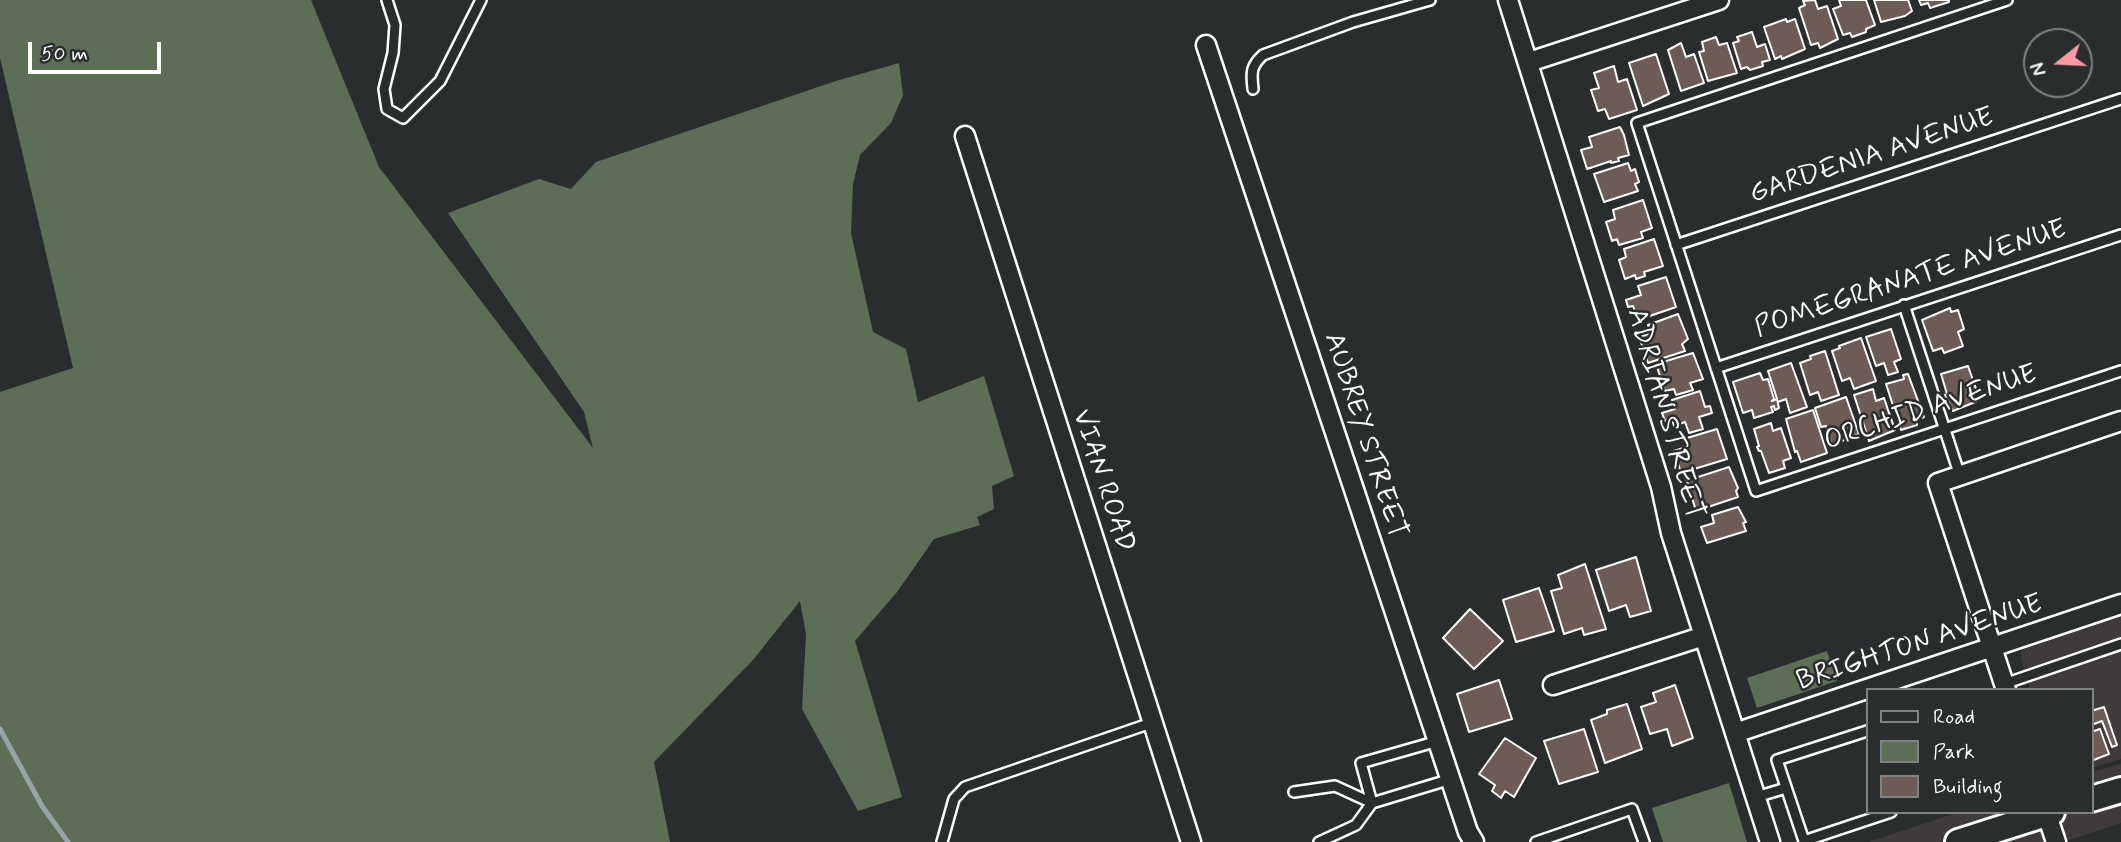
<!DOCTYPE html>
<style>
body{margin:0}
#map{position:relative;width:2121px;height:842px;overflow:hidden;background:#2a2d2e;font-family:Mynerve,sans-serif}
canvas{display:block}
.legend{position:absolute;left:1866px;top:688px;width:228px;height:126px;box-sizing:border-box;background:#2a2d2e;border:2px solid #7f8182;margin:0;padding:9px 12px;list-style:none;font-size:21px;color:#fff}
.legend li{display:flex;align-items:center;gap:14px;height:35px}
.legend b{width:35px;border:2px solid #7f8182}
.north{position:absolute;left:2023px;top:28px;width:70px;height:70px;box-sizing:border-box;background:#2a2d2e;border:2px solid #7f8182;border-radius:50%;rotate:252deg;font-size:19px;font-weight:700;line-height:28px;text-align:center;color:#fff}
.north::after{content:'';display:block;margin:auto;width:24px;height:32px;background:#ff9aa2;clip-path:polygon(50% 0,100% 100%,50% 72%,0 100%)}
.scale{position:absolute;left:28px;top:42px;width:133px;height:32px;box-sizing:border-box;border:4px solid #fff;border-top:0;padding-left:9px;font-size:21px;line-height:24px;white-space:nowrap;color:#fff;-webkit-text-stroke:5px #2a2d2e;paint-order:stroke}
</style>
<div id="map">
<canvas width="2121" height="842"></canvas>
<ul class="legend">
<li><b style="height:9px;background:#2a2d2e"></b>Road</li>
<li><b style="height:19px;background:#5d6e57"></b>Park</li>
<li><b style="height:19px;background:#6d5c56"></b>Building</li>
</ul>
<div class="north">N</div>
<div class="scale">50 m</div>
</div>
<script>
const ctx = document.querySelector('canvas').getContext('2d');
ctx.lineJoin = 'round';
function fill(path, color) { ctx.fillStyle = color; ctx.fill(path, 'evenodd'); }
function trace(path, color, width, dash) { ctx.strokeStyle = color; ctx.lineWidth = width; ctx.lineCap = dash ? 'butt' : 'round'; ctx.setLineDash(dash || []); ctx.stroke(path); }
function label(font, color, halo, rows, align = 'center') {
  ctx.font = font + ' Mynerve,sans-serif'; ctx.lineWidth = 5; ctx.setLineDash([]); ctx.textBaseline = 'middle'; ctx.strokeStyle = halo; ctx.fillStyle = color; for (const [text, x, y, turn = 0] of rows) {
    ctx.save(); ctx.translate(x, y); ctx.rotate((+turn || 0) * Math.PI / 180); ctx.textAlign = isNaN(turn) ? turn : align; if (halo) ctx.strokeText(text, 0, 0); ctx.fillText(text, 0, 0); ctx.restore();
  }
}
const built = new Path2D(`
 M 2121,616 L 2121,759 L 2091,768 L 2091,690 L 2030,690 L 2021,659 L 2021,652 L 2027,648 Z
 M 2121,764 L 2121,823 L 2079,837 L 2061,842 L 1869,842 L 1959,812 L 2091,812 L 2091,772 Z`);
const green = new Path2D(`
 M 0,0 L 311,0 L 379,167 L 593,448 L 584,412 L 448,213 L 539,179 L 571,189 L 596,162 L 836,81 L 899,63 L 903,95 L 891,123 L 860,155 L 853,184 L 851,233 L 873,332 L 906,349 L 918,402 L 984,376 L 1014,476 L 992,486 L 994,509 L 977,517 L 980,525 L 934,539 L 897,592 L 855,641 L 902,797 L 858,811 L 802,709 L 806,634 L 800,601 L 753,660 L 654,762 L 670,842 L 0,842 L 0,392 L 73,368 L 0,58 Z
 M 1827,651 L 1837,681 L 1757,708 L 1747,678 Z
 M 1729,783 L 1747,842 L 1663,842 L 1652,808 Z`);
const stream = new Path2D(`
 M 0,729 L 42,806 L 68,842`);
const building = new Path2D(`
 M 1815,0 L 1818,9 L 1827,6 L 1838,39 L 1820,48 L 1818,43 L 1811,45 L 1799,8 L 1805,5 L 1803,1 Z
 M 1839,0 L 1866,0 L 1875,25 L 1866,29 L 1866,32 L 1852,37 L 1850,33 L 1843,35 L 1833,9 L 1841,6 Z
 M 1874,0 L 1908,0 L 1912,11 L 1905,16 L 1881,22 Z
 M 1919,0 L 1949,0 L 1949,2 L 1930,8 L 1928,3 L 1921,5 Z
 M 1786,19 L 1787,22 L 1795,19 L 1805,49 L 1782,59 L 1781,56 L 1775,59 L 1764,27 Z
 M 1752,32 L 1757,47 L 1765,44 L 1770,60 L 1762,62 L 1763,66 L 1750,70 L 1747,67 L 1741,69 L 1733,43 L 1739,41 L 1737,37 Z
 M 1716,37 L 1719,45 L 1727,43 L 1737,73 L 1708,81 L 1699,52 L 1704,51 L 1702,42 Z
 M 1681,43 L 1686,57 L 1694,54 L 1704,83 L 1681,91 L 1668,50 Z
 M 1656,54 L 1669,94 L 1643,106 L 1629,63 Z
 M 1614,66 L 1618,82 L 1627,79 L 1637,110 L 1609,119 L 1605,109 L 1598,111 L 1591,90 L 1599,88 L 1594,73 Z
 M 1620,127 L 1624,135 L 1629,155 L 1618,158 L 1619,161 L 1611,163 L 1611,161 L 1587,169 L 1581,150 L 1592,147 L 1589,137 Z
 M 1628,163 L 1631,171 L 1635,169 L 1639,182 L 1635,184 L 1638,191 L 1604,202 L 1594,174 Z
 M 1643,200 L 1652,228 L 1641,232 L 1643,238 L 1619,245 L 1617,239 L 1612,241 L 1606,222 L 1615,219 L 1613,210 Z
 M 1654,239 L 1663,266 L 1644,272 L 1645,276 L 1636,279 L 1635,275 L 1625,279 L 1619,260 L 1626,257 L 1624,249 Z
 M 1666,277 L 1676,307 L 1638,320 L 1633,306 L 1628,307 L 1626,300 L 1641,295 L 1638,286 Z
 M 1950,308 L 1951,312 L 1958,310 L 1964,329 L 1958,332 L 1963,346 L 1944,353 L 1942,348 L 1933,351 L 1922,320 Z
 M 1678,314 L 1688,339 L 1682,344 L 1685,351 L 1648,363 L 1639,337 L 1651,333 L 1648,325 Z
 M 1891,329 L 1901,359 L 1894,362 L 1898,372 L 1888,375 L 1884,363 L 1876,366 L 1866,337 Z
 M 1861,338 L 1876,381 L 1854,389 L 1850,378 L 1842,381 L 1832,351 L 1840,348 L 1839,346 Z
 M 1825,351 L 1839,395 L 1821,401 L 1818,392 L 1810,395 L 1800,363 L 1811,359 L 1810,356 Z
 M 1693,353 L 1703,379 L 1690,383 L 1693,390 L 1676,395 L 1674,389 L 1665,391 L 1656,364 Z
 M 1791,363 L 1807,407 L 1790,413 L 1786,399 L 1778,402 L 1768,371 Z
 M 1968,366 L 1980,400 L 1953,411 L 1945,395 L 1947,394 L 1941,374 Z
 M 1760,373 L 1763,380 L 1768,379 L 1774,399 L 1772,401 L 1777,399 L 1779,408 L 1775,410 L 1774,406 L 1771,407 L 1773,412 L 1754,418 L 1752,410 L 1743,413 L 1733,382 Z
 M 1908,374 L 1924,417 L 1916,420 L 1917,425 L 1901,430 L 1886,384 L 1904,379 L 1903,375 Z
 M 1873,389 L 1876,401 L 1884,398 L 1895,430 L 1869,441 L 1854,395 Z
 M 1700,391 L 1705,407 L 1710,406 L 1712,413 L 1699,417 L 1703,429 L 1689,433 L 1685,422 L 1674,426 L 1672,419 L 1665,421 L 1662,413 L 1675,409 L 1672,400 Z
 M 1846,397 L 1859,434 L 1832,445 L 1826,426 L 1821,427 L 1815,408 Z
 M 1813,410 L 1827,453 L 1801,462 L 1797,451 L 1795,452 L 1786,419 Z
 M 1771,423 L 1773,431 L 1781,428 L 1791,458 L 1783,461 L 1785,468 L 1769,473 L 1761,451 L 1759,451 L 1757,447 L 1759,446 L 1754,429 Z
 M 1717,429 L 1727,459 L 1681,473 L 1674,451 L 1689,446 L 1687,438 Z
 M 1729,467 L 1738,488 L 1736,491 L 1738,497 L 1696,511 L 1686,478 L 1695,476 L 1695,478 Z
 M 1738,507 L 1746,522 L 1743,523 L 1746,531 L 1707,543 L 1701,527 L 1714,523 L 1712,515 Z
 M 1636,557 L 1651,611 L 1630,617 L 1626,605 L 1609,611 L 1596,570 Z
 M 1585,564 L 1606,629 L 1584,635 L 1582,628 L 1564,634 L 1551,591 L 1562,588 L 1558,575 Z
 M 1539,588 L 1554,631 L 1516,642 L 1503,600 Z
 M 1470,609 L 1503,641 L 1474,669 L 1443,638 Z
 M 1499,680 L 1512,719 L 1469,732 L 1457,694 Z
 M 1675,685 L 1693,738 L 1672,746 L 1667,729 L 1650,734 L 1641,707 L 1656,702 L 1653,693 Z
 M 1627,704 L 1642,749 L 1605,763 L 1591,720 L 1607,714 L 1607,710 Z
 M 2104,707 L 2117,745 L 2112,747 L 2102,721 L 2091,725 L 2091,711 Z
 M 1584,729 L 1598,772 L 1559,784 L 1544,741 Z
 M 2100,729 L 2109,754 L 2091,761 L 2091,732 Z
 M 1505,738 L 1536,758 L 1514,797 L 1505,791 L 1501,798 L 1492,791 L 1495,785 L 1479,774 Z`);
const lane = new Path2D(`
 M 387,0 L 395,25 L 393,53 L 384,89 L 387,109 L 403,118 L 440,81 L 481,0
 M 2007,0 L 1637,123 L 1756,491 L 2121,371
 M 1253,89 C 1251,72 1251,66 1263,55 L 1353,22 L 1430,0
 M 1676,245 L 2121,99
 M 1904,305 L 1960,476
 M 1716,368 L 2121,235
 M 2004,684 L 2121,644
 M 1867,731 L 1777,760 L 1804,841 L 1891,812
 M 1438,741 L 1361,763 L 1372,803 L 1451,779
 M 1294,792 L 1335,786 L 1372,803 L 1356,825 L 1319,842
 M 1756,797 L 1786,788
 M 942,842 L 954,799 L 965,787 L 1154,722
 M 1536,842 L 1632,809 L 1644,842`);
const street = new Path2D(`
 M 1508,0 L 1661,487 L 1671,533 L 1770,842
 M 1206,45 L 1468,832 L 1474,842
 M 1529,62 L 1719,0
 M 965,136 L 1191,842
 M 1553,685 L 1704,636
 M 2006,690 L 1938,483 L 2121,421
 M 1735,733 L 2121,604
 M 2046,812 L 2056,842`);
const secondary = new Path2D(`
 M 2091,799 L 2121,790
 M 1958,842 L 2052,812`);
const streetNames = [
 ["GARDENIA AVENUE",1872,157,-18],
 ["POMEGRANATE AVENUE",1911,280,-18],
 ["ORCHID AVENUE",1931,409,-18],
 ["ADRIAN STREET",1664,414,74],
 ["AUBREY STREET",1364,436,72],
 ["VIAN ROAD",1102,481,72],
 ["BRIGHTON AVENUE",1920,644,-18]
];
fill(built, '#3e3b3a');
fill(green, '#5d6e57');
trace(stream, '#93a5a7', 5);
fill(building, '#6d5c56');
trace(building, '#fff', 2);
trace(lane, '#fff', 14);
trace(street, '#fff', 23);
trace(secondary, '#fff', 30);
trace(lane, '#2a2d2e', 9);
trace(street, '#2a2d2e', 18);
trace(secondary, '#2a2d2e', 24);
label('28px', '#fff', '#2a2d2e', streetNames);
</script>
